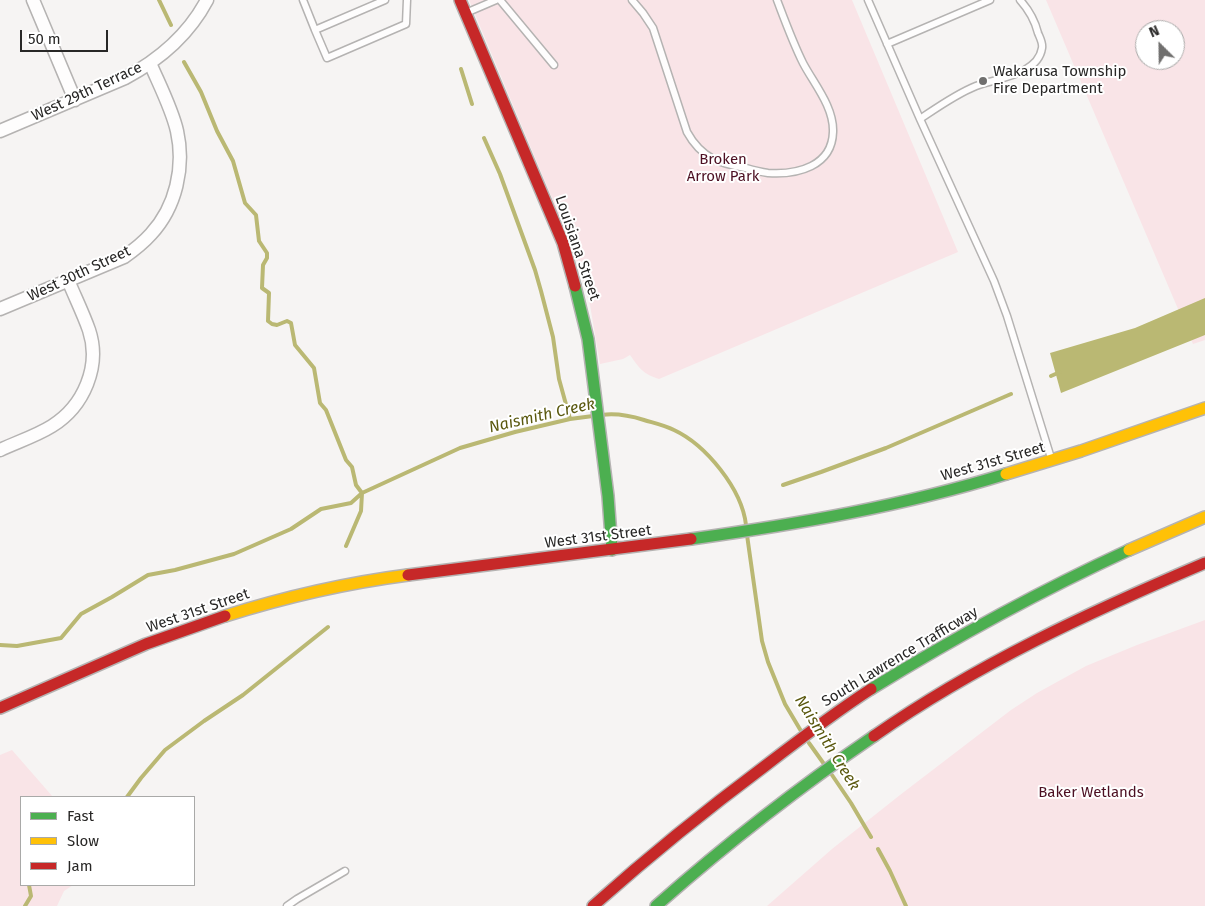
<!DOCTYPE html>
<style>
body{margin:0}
#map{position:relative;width:1205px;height:906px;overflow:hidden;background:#f6f4f3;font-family:"Fira Sans",sans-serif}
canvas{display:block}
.legend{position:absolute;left:20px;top:796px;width:175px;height:90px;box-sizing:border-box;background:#fff;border:1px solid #a9a9a8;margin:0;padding:6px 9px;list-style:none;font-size:15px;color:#282726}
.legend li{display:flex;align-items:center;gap:10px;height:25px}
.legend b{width:25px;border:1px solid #a9a9a8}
.north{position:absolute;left:1135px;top:20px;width:50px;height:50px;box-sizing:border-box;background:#fff;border:1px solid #a9a9a8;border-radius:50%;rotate:337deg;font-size:14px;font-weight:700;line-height:20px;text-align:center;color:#282726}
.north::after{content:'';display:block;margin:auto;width:18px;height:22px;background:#706f6e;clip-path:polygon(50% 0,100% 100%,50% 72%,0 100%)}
.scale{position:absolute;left:20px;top:30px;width:88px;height:22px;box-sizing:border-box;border:2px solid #282726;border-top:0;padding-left:6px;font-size:15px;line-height:18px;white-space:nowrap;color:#282726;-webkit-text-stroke:4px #fff;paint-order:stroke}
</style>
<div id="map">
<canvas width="1205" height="906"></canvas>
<ul class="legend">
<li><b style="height:6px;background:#4caf50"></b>Fast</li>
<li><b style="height:6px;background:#ffc107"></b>Slow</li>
<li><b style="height:6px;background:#c62828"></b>Jam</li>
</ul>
<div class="north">N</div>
<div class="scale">50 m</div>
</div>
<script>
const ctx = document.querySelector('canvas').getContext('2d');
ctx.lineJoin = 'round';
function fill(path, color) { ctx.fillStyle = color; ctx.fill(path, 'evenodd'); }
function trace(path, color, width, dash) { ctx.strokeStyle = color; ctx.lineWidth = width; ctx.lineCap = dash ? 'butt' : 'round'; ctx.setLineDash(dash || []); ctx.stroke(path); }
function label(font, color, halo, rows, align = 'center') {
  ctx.font = font + ' "Fira Sans",sans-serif'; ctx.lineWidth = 4; ctx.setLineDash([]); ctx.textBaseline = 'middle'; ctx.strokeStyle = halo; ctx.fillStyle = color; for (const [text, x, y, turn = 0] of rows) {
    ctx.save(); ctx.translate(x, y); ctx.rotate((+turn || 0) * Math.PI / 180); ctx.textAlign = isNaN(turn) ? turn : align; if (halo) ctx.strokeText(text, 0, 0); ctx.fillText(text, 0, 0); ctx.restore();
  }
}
const green = new Path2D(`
 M 469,0 L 852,0 L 958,252 L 659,379 C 643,374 639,368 630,355 L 623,359 L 600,364 L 590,305 L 572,246 Z
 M 1046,0 L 1205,0 L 1205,340 L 1193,344 ZM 1145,30 L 1175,30 L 1175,60 L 1145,60 Z
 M 1205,620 L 1205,906 L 767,906 L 832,849 L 900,795 L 1011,710 L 1037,693 L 1086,666 L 1137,645 Z
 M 12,750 L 53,797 L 21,797 L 21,885 L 73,885 L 64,891 L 57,906 L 0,906 L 0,755 Z`);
const water = new Path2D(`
 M 1205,298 L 1205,335 L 1061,393 L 1050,353 L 1135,328 Z`);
const stream = new Path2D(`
 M 159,0 L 171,25
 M 184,62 L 201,92 L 217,131 L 233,161 L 245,203 L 256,215 L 259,241 L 267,253 L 267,258 L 263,265 L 262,288 L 269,293 L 268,321 L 272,324 L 277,325 L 287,321 L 291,323 L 295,345 L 314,368 L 320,403 L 326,410 L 346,460 L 352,467 L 356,485 L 362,493 L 361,511 L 346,546
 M 461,69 L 472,104
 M 484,138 L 500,174 L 535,270 L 541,291 L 553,337 L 559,379 L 570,419
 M 1051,376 L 1060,372
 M 602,415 C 616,413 631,416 644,420 C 654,423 664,425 674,430 C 706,445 742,489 746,525
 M 783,485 L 821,472 L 886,448 L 1011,394
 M 747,535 L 762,641 L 768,662 L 785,704 L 801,731
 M 0,645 L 17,646 L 61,638 L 81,614 L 112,597 L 148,575 L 175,570 L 234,554 L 291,529 L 321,509 L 351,503 L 362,493 L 460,448 L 515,432 L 570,419 L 593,416
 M 809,743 L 824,764
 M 832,775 L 851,803 L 871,837
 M 127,797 L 141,778 L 165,750 L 204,721 L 243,695 L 328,627
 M 878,849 L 890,871 L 906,906
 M 25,906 L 31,896 L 29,885`);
const lane = new Path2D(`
 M 303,0 L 315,30 L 385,0
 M 500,0 L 554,65
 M 632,0 L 643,13 L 653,28 L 687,132 C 693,143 702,153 713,159 C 723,164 735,166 746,168 C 753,170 761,172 768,173 C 798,175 832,166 833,132 C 834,107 814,84 803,63 C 793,43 785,21 777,0
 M 868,0 L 920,119 L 994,281 L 1007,316 L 1051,458
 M 468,12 L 496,0
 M 315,30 L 327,58 L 406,24 L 407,0
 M 887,44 L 990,0
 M 920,119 C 938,107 956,94 976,86 C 997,78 1038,75 1042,48 C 1043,43 1040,38 1038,33 C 1035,21 1029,10 1020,0
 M 287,906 L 297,899 L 345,871`);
const street = new Path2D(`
 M 33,0 L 75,100
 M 0,131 L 125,78 C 159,60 189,34 207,0
 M 0,309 L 124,257 C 134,250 143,243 151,234 C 176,207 185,167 177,131 C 172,109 159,84 150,63
 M 0,450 C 17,442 36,436 52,426 C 84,406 101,366 89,330 C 83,313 75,297 68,280`);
const fast = new Path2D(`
 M 575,286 L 588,339 L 608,496 L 612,550
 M 691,539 C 798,524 903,506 1006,474
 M 871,689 C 954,638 1040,591 1129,550
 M 656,906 C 725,845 798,788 874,736`);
const slow = new Path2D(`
 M 1006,474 L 1081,451 L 1205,408
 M 1129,550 L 1205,517
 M 225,616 C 285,597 346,583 408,575`);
const jam = new Path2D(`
 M 460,0 L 563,243 L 575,286
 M 408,575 L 691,539
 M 0,708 L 146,644 L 225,616
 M 874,736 C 977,664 1090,612 1205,563
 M 593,906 C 648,857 706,810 765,766 C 800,739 834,713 871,689`);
const markers = [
 [983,81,5,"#706f6e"]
];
const poiNames = [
 ["Wakarusa Township",993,72],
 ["Fire Department",993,89]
];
const streetNames = [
 ["West 29th Terrace",87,92,-25],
 ["Louisiana Street",577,248,71],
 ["West 30th Street",79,274,-25],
 ["West 31st Street",993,462,-16],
 ["West 31st Street",598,537,-7],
 ["West 31st Street",198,611,-19],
 ["South Lawrence Trafficway",900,657,-31]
];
const parkNames = [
 ["Broken",723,160],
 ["Arrow Park",723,177],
 ["Baker Wetlands",1091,793]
];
const waterNames = [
 ["Naismith Creek",542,416,-13],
 ["Naismith Creek",827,743,58]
];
fill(green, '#f9e4e7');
fill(water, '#bab873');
trace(stream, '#bab873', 4);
trace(lane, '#b5b3b2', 9);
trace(street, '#b5b3b2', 15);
trace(fast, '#b5b3b2', 14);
trace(slow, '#b5b3b2', 14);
trace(jam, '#b5b3b2', 14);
trace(lane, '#fefdfd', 6);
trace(street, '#fefdfd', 12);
trace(fast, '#4caf50', 11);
trace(slow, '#ffc107', 11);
trace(jam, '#c62828', 11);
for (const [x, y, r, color] of markers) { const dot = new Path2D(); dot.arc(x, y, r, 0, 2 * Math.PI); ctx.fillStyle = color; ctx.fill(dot); trace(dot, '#fff', 2); }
label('15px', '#282726', '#fff', poiNames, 'left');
label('15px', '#282726', '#fff', streetNames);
label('15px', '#4c0f22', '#fff', parkNames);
label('italic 16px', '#5a580e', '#fff', waterNames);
</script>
